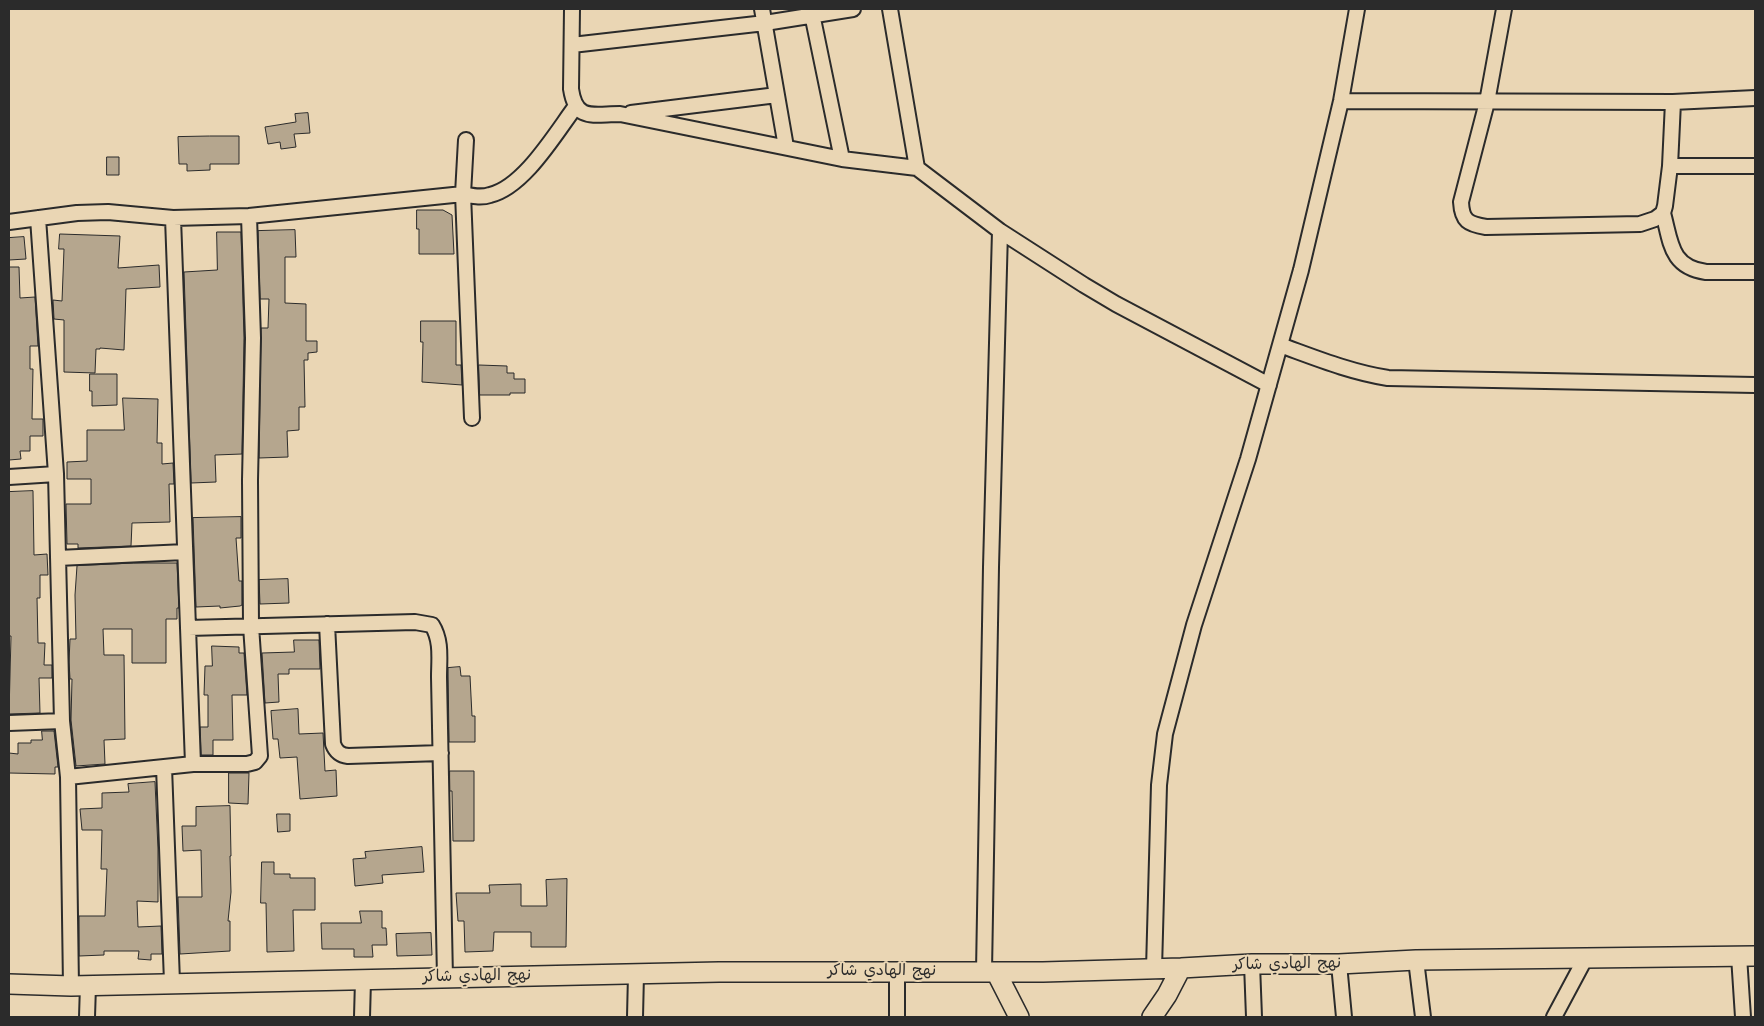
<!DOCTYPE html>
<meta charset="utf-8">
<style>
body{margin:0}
#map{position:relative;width:1764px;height:1026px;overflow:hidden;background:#ead6b4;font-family:"Architects Daughter",sans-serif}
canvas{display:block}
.frame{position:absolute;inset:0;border:10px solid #2b2b2b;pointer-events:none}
</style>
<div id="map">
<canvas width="1764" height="1026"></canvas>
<div class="frame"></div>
</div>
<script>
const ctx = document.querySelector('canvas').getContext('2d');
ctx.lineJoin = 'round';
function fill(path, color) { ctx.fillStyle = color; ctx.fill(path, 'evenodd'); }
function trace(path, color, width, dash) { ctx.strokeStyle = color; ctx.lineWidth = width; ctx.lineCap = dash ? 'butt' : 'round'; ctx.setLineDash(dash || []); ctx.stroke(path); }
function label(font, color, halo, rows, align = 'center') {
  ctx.font = font + ' "Architects Daughter","Playpen Sans Arabic",sans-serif'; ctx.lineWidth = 4; ctx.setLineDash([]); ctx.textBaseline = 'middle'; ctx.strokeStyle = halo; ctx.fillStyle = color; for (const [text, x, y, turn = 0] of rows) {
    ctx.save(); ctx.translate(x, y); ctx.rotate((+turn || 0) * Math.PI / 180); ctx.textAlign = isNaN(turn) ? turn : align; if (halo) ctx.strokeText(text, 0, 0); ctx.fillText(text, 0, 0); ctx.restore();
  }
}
const building = new Path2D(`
 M 308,113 L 310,133 L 294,134 L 296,147 L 281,149 L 280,142 L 268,144 L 265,127 L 296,122 L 295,114 Z
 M 210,136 L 239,136 L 239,164 L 210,164 L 210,170 L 187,171 L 187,164 L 179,164 L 178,137 Z
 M 107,157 L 119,157 L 119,175 L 107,175 Z
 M 417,210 L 443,210 L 452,215 L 454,254 L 419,254 L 419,229 L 417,229 Z
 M 295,230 L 296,257 L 285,257 L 285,303 L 306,304 L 306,341 L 317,341 L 317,352 L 308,353 L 308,360 L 304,360 L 305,407 L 299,407 L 299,430 L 287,431 L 288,457 L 259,458 L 261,328 L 268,328 L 269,299 L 260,299 L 258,231 Z
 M 217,232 L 241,232 L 244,338 L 242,454 L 215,455 L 216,482 L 191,483 L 184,272 L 217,270 Z
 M 60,234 L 120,236 L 118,268 L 159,265 L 160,287 L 126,289 L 124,350 L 100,348 L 100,349 L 96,349 L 95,373 L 64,372 L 64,320 L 54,319 L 53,300 L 62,301 L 64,249 L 59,249 Z
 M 24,237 L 26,259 L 9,260 L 9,238 Z
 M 9,267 L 19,267 L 20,298 L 35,297 L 38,346 L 30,346 L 30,369 L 33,369 L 32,419 L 43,419 L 43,436 L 30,436 L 30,451 L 20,451 L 21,459 L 9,460 Z
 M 421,321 L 456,321 L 456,365 L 461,365 L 462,385 L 422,382 L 423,342 L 421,342 Z
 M 479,365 L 507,366 L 507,373 L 514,373 L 514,379 L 525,379 L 525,393 L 510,393 L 510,395 L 480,395 Z
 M 90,374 L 117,374 L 117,405 L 92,406 L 92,391 L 90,391 Z
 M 123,398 L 158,399 L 157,443 L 162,443 L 162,464 L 173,463 L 174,484 L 169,484 L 170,522 L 132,523 L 131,546 L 78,548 L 78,544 L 67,544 L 66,504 L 91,504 L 91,479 L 67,479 L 67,462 L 87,461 L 87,430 L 124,430 Z
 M 33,491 L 34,555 L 47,554 L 48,575 L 40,575 L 40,598 L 37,598 L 38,643 L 45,643 L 44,665 L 52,665 L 52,678 L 39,678 L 40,713 L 9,714 L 11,636 L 9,636 L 9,492 Z
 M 241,517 L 241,538 L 236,538 L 239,581 L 242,581 L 242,605 L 240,606 L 220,608 L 220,606 L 196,607 L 193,518 Z
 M 134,563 L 177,563 L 179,608 L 177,608 L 177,619 L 166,619 L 166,663 L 132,663 L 132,629 L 103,629 L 104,655 L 124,655 L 125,739 L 104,740 L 105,764 L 76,766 L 71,720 L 72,679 L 70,679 L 69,662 L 70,639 L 76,639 L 75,595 L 77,566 Z
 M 288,579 L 289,603 L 260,604 L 259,580 Z
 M 294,640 L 319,640 L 320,669 L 289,669 L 289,674 L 278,674 L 279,702 L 265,703 L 262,653 L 294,652 Z
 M 212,646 L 239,647 L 239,653 L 244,653 L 247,695 L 232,695 L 233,740 L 213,740 L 213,755 L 201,755 L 200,727 L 208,727 L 208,695 L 204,695 L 205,666 L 212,666 Z
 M 460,667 L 461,676 L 470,676 L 472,716 L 475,716 L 475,742 L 449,742 L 448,668 Z
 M 298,709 L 299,734 L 323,733 L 325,771 L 336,770 L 337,796 L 300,799 L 297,757 L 280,758 L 278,739 L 273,739 L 271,711 Z
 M 42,731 L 54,731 L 58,767 L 55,767 L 55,774 L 9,773 L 9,753 L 18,754 L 18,743 L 31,743 L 31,740 L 42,740 Z
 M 450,771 L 474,771 L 474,841 L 453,841 L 452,791 L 450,791 Z
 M 229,773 L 249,773 L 248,804 L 229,803 Z
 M 155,782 L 158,849 L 158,902 L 137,901 L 138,927 L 161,926 L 162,954 L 151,954 L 151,960 L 138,959 L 139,951 L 104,951 L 104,955 L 79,956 L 79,916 L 105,916 L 107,869 L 101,869 L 102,830 L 82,830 L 80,809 L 102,808 L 102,793 L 129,792 L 128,784 Z
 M 230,806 L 231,856 L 230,856 L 231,892 L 228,921 L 230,921 L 230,951 L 180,954 L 178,897 L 202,897 L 201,850 L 183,851 L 182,826 L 196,826 L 196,807 Z
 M 277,814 L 290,814 L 290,831 L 278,832 Z
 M 422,847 L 424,872 L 382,875 L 383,883 L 355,886 L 353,859 L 366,858 L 365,852 Z
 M 262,862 L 274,862 L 274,874 L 290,874 L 290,878 L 315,878 L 315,910 L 293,910 L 294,951 L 267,952 L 266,903 L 261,903 Z
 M 567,879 L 566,947 L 531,947 L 531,932 L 494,932 L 493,951 L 465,952 L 464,921 L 458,921 L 456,893 L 490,893 L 489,885 L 521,884 L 521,906 L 547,906 L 546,880 Z
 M 360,911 L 382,911 L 382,928 L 386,928 L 387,945 L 372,945 L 373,957 L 354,957 L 354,949 L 322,949 L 321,923 L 361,923 Z
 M 431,933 L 432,955 L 397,956 L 396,934 Z`);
const street = new Path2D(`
 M 572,9 L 571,89 C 576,122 593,114 620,114 L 842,159 L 917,168 L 1000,231 L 1084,285 L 1116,304 L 1269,385
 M 762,9 L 786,147
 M 811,9 L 842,159
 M 890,9 L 917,168
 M 1504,9 L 1487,102 L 1461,202 C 1462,221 1468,224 1486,227 L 1640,224 L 1655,219 L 1663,213 L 1665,206 L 1670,166 L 1673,102
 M 572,45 L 765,23 L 853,9
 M 1341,101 L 1673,102 L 1755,98
 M 631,113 L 777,95
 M 466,140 L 463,194 L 472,418
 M 1670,166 L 1755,166
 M 1663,213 C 1671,242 1670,267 1706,272 L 1755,272
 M 38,218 L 56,474 L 62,721 L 68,777 L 71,986
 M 173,218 L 193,764
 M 9,222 L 77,213 L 108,212 L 173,218 L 249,216 L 463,194 C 472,196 481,198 490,195 C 524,187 555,134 576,106
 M 1280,345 C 1316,358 1350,372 1388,378 L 1755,385
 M 9,477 L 56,474
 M 58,558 L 185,552
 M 327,624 L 333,744 C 336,752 340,755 348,756 L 441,753
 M 188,628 L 415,622 L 432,625 C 442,641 439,659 439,677 L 445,978
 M 9,723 L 62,721
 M 164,767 L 172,982
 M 68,777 L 193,764 L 247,764 L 255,762 L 260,756 L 251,626 L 250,480 L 253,338 L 249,216
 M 1739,956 L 1743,1017
 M 1416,960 L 1423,1017
 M 1252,964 L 1254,1017
 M 1339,964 L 1344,1017
 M 1154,969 L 1159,785 L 1165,734 L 1194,625 L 1248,459 L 1301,270 L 1341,101 L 1357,9
 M 984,971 L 991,567 L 1000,231
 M 897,972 L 897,1017
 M 87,1017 L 88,985
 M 362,1017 L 363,980
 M 635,1017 L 636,974
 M 1554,1017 L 1585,959`);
const secondary = new Path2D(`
 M 996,972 L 1019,1017
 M 9,984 L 71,986 L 719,972 L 1043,972 L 1181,968 L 1252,964 L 1339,964 L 1416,960 L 1755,956
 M 1152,1017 L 1167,995 L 1181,968`);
const streetNames = [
 ["نهج الهادي شاكر",1287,965,-1],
 ["نهج الهادي شاكر",882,972],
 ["نهج الهادي شاكر",477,977,-1]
];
fill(building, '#b5a68e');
trace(building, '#2b2b2b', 1);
trace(street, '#2b2b2b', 18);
trace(secondary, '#2b2b2b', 22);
trace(street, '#ead6b4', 14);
trace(secondary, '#ead6b4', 19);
label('16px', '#2b2b2b', '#ead6b4', streetNames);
</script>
